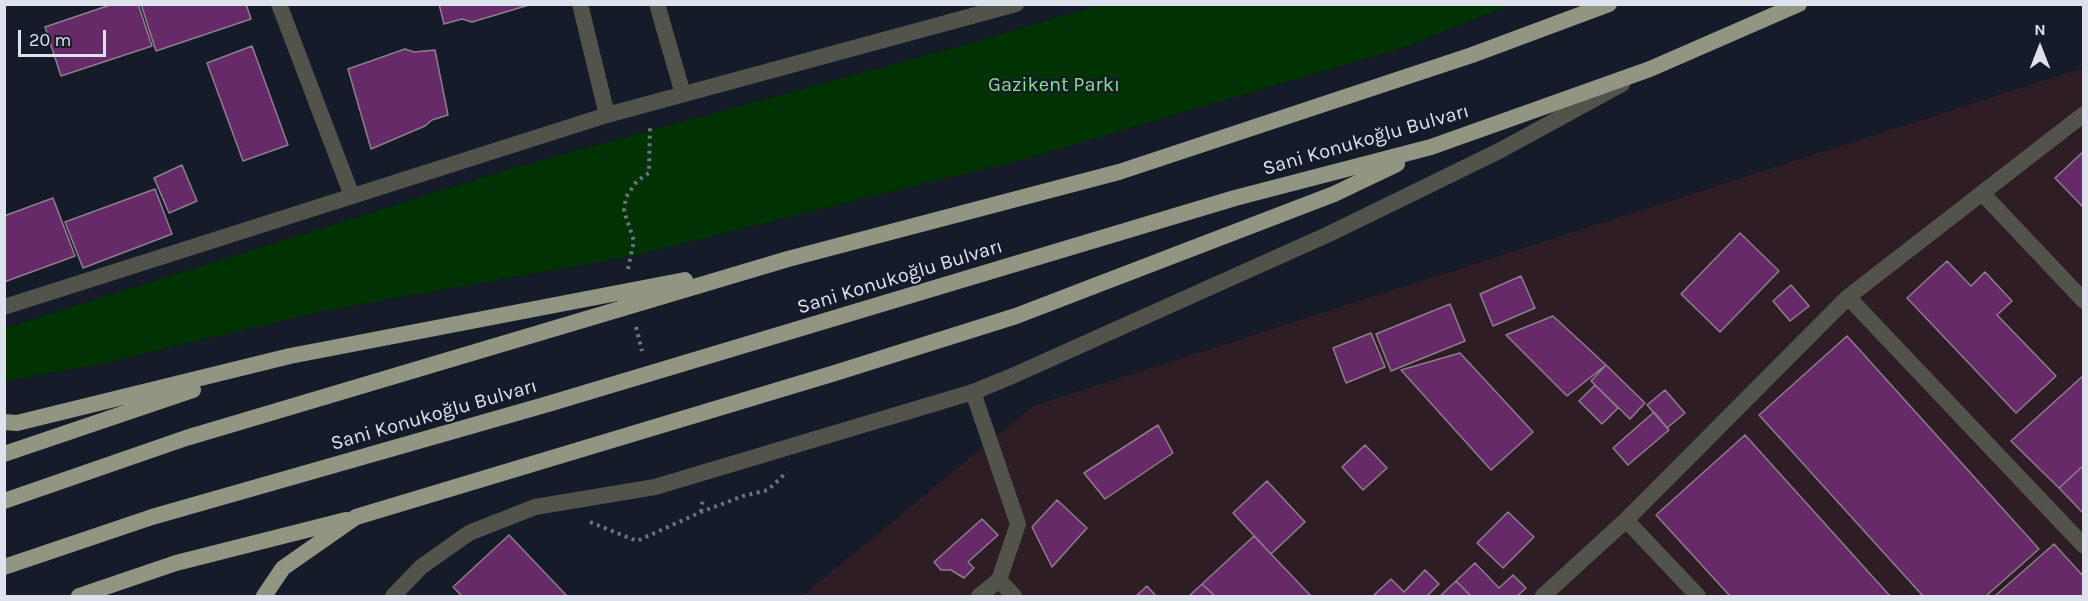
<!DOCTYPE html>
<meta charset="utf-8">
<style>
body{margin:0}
#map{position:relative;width:2088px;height:601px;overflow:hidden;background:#161b29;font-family:Karla,sans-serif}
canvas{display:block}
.frame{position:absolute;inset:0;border:6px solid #dee2ec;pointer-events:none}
.north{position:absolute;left:2010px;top:18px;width:60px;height:60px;-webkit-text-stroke:4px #161b29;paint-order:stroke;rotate:0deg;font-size:16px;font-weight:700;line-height:24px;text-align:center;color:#dee2ec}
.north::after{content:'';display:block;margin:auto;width:21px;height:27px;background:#dee2ec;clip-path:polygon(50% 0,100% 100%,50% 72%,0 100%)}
.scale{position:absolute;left:18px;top:30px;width:88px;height:27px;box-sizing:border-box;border:3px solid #dee2ec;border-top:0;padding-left:8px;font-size:18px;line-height:21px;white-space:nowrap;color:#dee2ec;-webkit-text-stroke:4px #161b29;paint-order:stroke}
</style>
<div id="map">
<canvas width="2088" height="601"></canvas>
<div class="frame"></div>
<div class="north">N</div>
<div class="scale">20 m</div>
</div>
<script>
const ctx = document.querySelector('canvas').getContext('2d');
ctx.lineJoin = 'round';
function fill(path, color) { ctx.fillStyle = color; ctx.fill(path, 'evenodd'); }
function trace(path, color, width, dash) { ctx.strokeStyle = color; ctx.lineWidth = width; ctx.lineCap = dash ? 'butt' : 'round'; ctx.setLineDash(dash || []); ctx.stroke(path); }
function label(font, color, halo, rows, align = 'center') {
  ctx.font = font + ' Karla,sans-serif'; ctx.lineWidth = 4.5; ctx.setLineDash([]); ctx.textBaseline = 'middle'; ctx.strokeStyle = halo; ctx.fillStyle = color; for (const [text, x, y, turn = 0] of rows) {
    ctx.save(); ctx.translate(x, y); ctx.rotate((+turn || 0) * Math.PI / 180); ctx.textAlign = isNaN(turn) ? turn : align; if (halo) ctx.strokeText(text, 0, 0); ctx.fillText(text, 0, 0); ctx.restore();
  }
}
const industrial = new Path2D(`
 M 2083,68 L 2083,596 L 802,596 L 1033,406 Z`);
const green = new Path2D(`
 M 1101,5 L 1510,5 L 1405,47 L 1028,158 L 632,256 L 323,311 L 100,364 L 5,381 L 5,328 L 513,168 L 964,45 Z`);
const building = new Path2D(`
 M 113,4 L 138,4 L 152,46 L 61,76 L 45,27 Z
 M 141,4 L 246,4 L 251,19 L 156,51 Z
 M 439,4 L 529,4 L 529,5 L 472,22 L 462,19 L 444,24 Z
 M 252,46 L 288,145 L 243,161 L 207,63 Z
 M 405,49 L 414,52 L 435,50 L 448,115 L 432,120 L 425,126 L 371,149 L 348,69 Z
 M 2084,151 L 2084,208 L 2055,178 Z
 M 182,165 L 197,201 L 169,213 L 154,178 Z
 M 155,189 L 172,234 L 83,268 L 65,222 Z
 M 53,198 L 75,256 L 4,282 L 4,216 Z
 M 1740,233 L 1779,271 L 1720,332 L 1681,294 Z
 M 1947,261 L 1971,286 L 1985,272 L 2012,301 L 1997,315 L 2056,376 L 2016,413 L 1907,298 Z
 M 1521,276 L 1535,308 L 1493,326 L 1480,294 Z
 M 1791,285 L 1809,306 L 1790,321 L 1773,301 Z
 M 1450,304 L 1465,341 L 1391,371 L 1376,334 Z
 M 1553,316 L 1606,365 L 1567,396 L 1506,335 Z
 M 1371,333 L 1385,367 L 1346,383 L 1333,348 Z
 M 1847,336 L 2039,549 L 1986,596 L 1923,596 L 1759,415 Z
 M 1460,353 L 1533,432 L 1491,470 L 1401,370 Z
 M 1606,365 L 1645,403 L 1630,419 L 1591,381 Z
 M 2084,375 L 2084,465 L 2059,488 L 2011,441 Z
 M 1595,385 L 1618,408 L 1602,424 L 1579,401 Z
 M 1665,390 L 1685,413 L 1667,428 L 1647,405 Z
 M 1654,412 L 1669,430 L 1628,465 L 1613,448 Z
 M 1158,425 L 1173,453 L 1105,499 L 1084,473 Z
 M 1745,435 L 1890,596 L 1730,596 L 1656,515 Z
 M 1365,445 L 1387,468 L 1363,490 L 1342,467 Z
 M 2084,465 L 2084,514 L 2059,488 Z
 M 1267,481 L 1305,522 L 1271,554 L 1233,513 Z
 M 1057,500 L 1087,528 L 1052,567 L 1032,527 Z
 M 1508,512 L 1534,537 L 1503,568 L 1477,543 Z
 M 982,519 L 998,535 L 968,562 L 974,568 L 964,578 L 951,570 L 941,570 L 934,562 Z
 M 509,535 L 567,596 L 462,596 L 453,587 Z
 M 1254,536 L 1271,554 L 1311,596 L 1215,596 L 1202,584 Z
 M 2054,544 L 2084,577 L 2084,596 L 1995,596 Z
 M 1475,563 L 1499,588 L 1513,575 L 1526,588 L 1517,596 L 1471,596 L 1456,581 Z
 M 1425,570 L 1439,584 L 1427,596 L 1373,596 L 1391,579 L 1404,592 Z
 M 1456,581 L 1471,596 L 1440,596 Z
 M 1202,584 L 1215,596 L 1189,596 Z
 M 1147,586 L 1156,596 L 1136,596 Z`);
const path = new Path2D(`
 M 628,269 L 634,241 L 624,211 L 626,197 L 637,181 L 649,173 L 650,126
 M 636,327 L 642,351
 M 701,512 L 703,498
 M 590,522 L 637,541 L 701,512 L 743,496 L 768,490 L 787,472`);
const minor = new Path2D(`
 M 279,4 L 352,196
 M 1982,193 L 2084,301
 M 1848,297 L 2084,546
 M 973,392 L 1018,524 L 999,580 L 979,596
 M 1626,520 L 1698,596
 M 999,580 L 1014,596
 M 393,596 L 421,567 L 469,533 L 535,507 L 655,487 L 973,392 L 1010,377 L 1329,234 L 1499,151 L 1622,84
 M 1543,596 L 1626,520 L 1848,297 L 2084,114`);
const tertiary = new Path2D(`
 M 580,4 L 607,115
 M 657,4 L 683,94
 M 4,307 L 607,115 L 1016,4`);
const trunk = new Path2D(`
 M 4,422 L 17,423 L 290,356 L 685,280
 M 4,454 L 193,390
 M 4,501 L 186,438 L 788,259 L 1119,172 L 1472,55 L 1609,4
 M 4,567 L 152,517 L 548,404 L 1235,198 L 1431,147 L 1650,69 L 1799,4
 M 79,596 L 176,563 L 346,520
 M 264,596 L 283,568 L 356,517 L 835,373 L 1016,316 L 1334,194 L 1397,164`);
const parkNames = [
 ["Gazikent Parkı",1054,85]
];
const streetNames = [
 ["Sani Konukoğlu Bulvarı",1366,140,-16],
 ["Sani Konukoğlu Bulvarı",900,277,-17],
 ["Sani Konukoğlu Bulvarı",434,415,-16]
];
fill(industrial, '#2e1d25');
fill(green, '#003203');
fill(building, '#672a68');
trace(building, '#8d7e8d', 1.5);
trace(path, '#6d727e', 4, [3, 4.5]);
trace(minor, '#52534b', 16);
trace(tertiary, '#52534b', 16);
trace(trunk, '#929582', 16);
label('20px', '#87e388', '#161b29', parkNames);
label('20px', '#dee2ec', '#161b29', streetNames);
</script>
